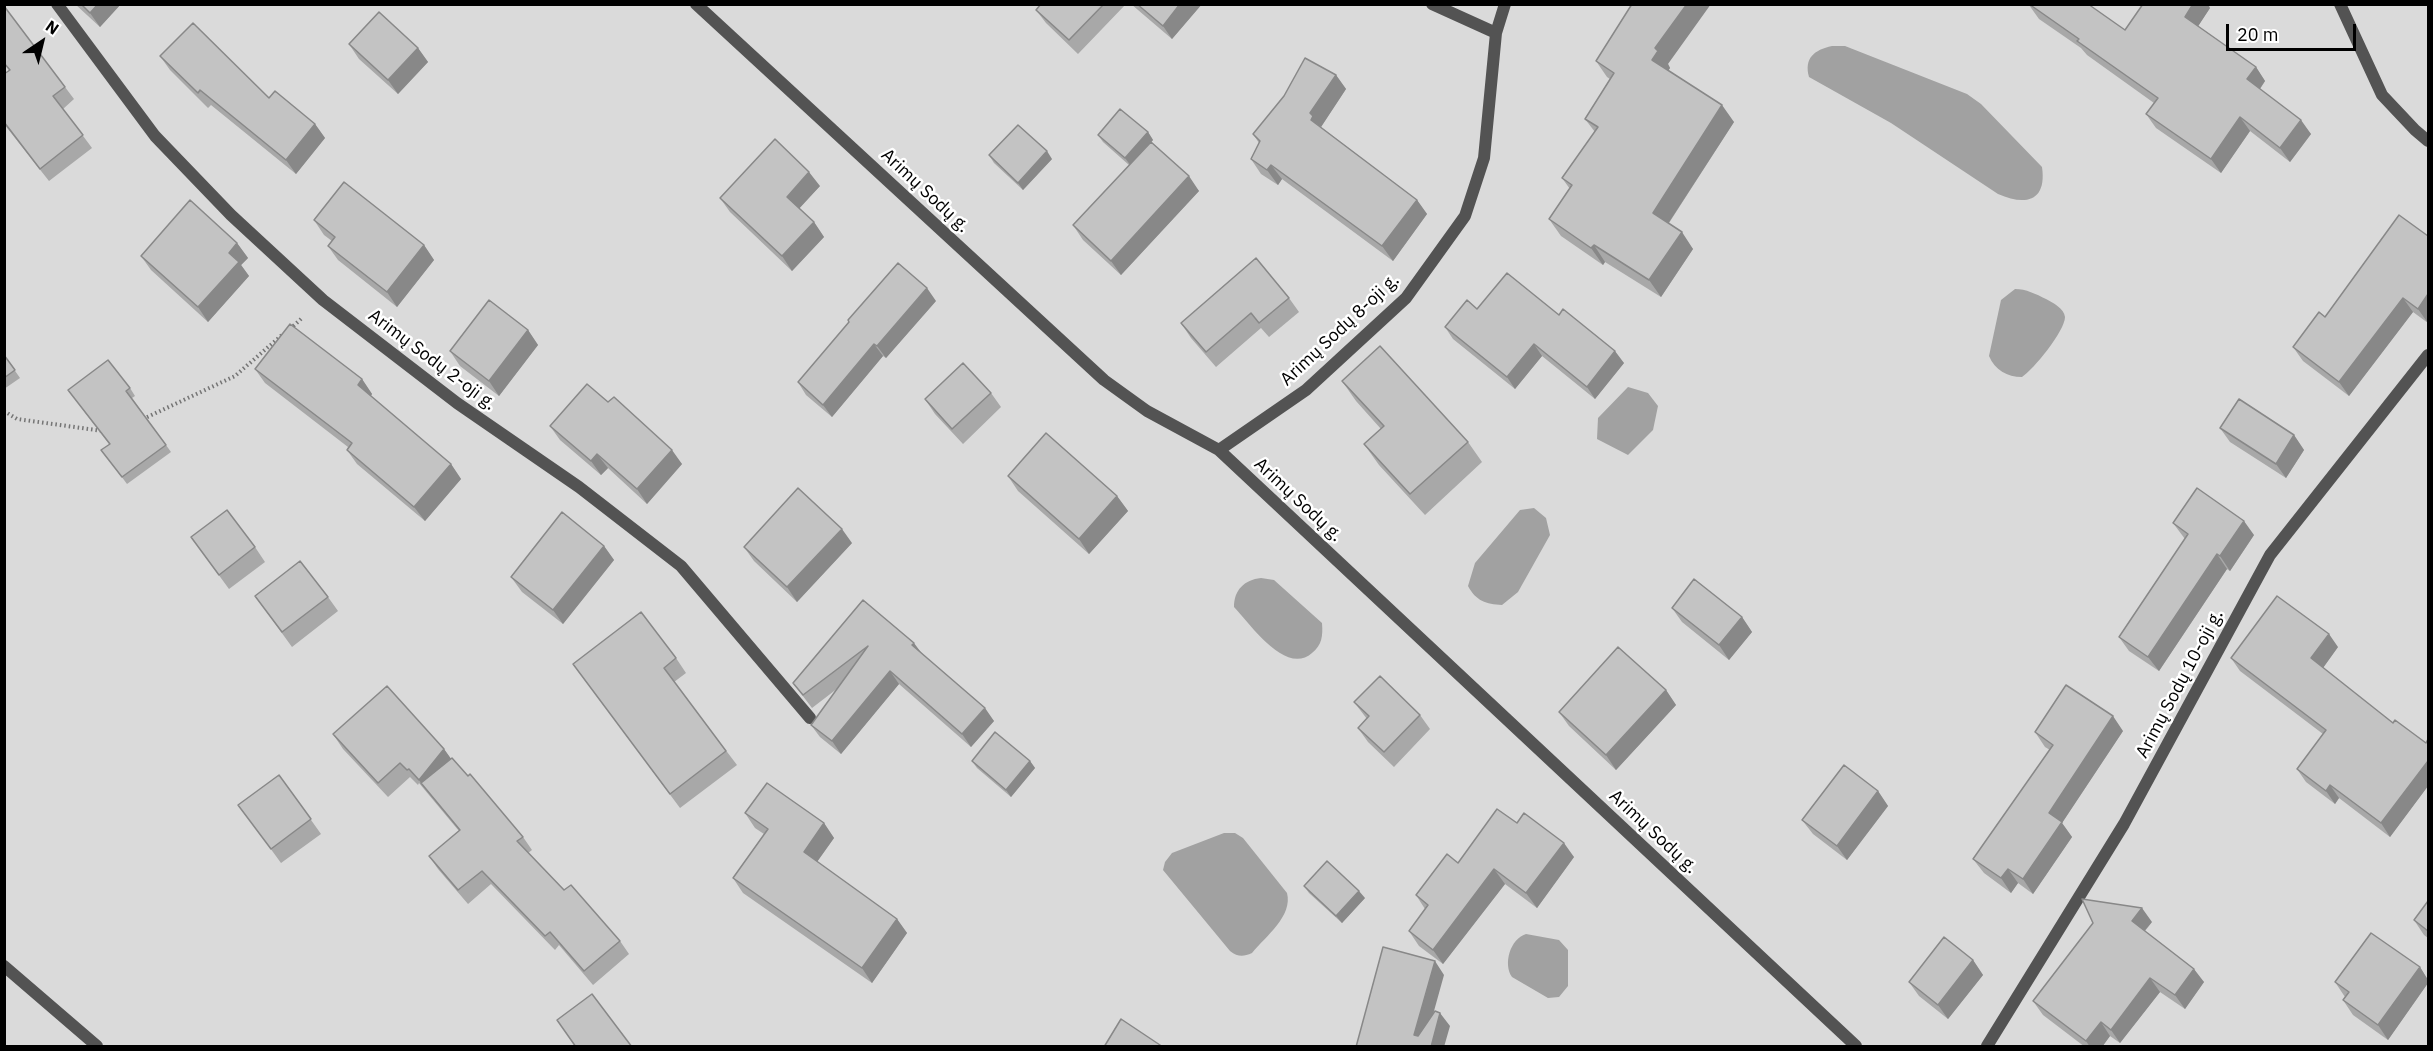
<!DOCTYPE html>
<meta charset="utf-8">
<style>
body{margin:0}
#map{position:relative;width:2433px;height:1051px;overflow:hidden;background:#fff;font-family:"IBM Plex Sans",sans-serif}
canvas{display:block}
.frame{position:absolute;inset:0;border:6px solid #000;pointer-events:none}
.north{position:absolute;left:12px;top:12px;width:60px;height:60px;-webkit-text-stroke:4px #fff;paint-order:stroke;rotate:35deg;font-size:16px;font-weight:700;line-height:24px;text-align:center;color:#000}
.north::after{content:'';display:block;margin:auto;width:21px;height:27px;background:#000;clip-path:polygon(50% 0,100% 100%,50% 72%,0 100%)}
.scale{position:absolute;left:2226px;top:24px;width:130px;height:27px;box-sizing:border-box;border:3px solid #000;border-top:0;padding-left:8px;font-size:18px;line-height:21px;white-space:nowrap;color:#000;-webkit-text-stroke:4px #fff;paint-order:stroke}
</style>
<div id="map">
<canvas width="2433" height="1051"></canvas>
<div class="frame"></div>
<div class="north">N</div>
<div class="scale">20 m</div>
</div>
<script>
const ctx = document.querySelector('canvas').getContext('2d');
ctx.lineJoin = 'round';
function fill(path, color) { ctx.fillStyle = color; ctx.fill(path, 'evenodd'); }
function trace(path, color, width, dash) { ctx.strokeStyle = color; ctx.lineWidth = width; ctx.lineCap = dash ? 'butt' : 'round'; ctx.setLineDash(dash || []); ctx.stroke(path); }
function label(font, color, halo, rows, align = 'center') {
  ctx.font = font + ' "IBM Plex Sans",sans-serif'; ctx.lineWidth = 5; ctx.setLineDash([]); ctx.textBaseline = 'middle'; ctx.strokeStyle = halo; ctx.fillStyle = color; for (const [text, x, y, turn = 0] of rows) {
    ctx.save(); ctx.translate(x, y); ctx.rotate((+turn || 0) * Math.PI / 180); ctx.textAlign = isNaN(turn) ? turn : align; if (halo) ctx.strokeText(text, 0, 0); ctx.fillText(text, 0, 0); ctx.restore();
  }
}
const green = new Path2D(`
 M 5,5 L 2428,5 L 2428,1046 L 5,1046 Z`);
const water = new Path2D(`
 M 1832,46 L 1845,46 L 1967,94 L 1981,104 L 2042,167 C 2047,202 2025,206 1998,194 L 1891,123 L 1809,77 C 1804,58 1814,50 1832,46 Z
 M 2015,289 C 2026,289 2036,294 2046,299 C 2053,303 2064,308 2065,317 C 2065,331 2033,370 2022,377 C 2007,377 1995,370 1989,356 L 2001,300 Z
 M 1628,387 L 1648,393 L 1658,406 L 1653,430 L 1628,455 L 1597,439 L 1598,418 Z
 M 1534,508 L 1546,518 L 1550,535 L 1518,592 L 1502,605 C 1486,604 1476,601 1468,586 L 1475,563 L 1520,510 Z
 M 1261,578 L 1274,580 L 1322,623 C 1323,636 1322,645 1312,653 C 1286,676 1251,625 1234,607 C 1234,590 1244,580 1261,578 Z
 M 1224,833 L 1235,833 L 1243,838 L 1287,893 C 1293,916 1266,936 1252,953 C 1243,957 1238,957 1230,951 L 1163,870 L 1165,862 L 1172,853 Z
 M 1526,934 L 1559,940 L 1568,950 L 1568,986 L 1559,997 L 1548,998 L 1512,977 C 1503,964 1510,939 1526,934 Z`);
const path = new Path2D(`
 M 290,329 L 302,318
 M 4,411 L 17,419 L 103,431
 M 143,419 L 235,376 L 282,335`);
const street = new Path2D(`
 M 57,4 L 155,136 L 231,215 L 323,300 L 457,403 L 579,487 L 681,566 L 810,718
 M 696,4 L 1104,380 L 1147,411 L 1219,450 L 1856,1046
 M 1432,4 L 1496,33
 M 2340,4 L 2382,95 L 2415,130 L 2428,141
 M 1219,450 L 1306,390 L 1406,298 L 1465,216 L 1484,158 L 1496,33 L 1505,4
 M 4,966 L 97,1046
 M 1987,1046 L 2124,824 L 2270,555 L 2428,355`);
const wall = new Path2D(`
 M 75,4 L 121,4 L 100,27 Z
 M 1041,4 L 1126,4 L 1078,54 L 1046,23 L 1036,10 Z
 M 1131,4 L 1202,4 L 1172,39 Z
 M 2029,5 L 2125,30 L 2210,8 L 2198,26 L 2256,67 L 2265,81 L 2260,89 L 2311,134 L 2290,162 L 2250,131 L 2221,173 L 2156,128 L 2146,114 L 2154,103 L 2087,55 L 2081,48 L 2039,19 Z
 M 4,6 L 74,99 L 63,109 L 92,148 L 49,181 L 4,124 L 4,74 L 9,70 L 4,64 Z
 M 349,44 L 418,48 L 428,62 L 398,94 L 359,59 Z
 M 160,56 L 269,98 L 315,124 L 325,138 L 296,174 L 211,105 L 208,108 L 170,70 Z
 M 1596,61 L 1668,64 L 1670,68 L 1668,71 L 1734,122 L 1669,223 L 1693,249 L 1661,297 L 1605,262 L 1603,265 L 1561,236 L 1549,219 L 1570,189 L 1562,178 L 1595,132 L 1585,119 L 1610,79 L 1607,77 Z
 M 1336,75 L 1346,89 L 1321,127 L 1417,200 L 1427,214 L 1393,261 L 1282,179 L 1278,185 L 1261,174 L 1251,159 L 1259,143 L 1253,134 Z
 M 1148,132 L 1153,140 L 1151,142 L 1199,191 L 1121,275 L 1083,240 L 1073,225 L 1129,165 L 1103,142 L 1098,135 Z
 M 989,155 L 1052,159 L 1023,190 L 994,163 Z
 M 820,186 L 799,208 L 814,222 L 824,237 L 792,271 L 730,212 L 720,198 Z
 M 2399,215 L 2428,323 L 2413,312 L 2349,396 L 2303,361 L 2293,347 L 2325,317 Z
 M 314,220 L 424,245 L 434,260 L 397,307 L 338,260 L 328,246 L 332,241 L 324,235 Z
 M 237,243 L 248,258 L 241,265 L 249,276 L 208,322 L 151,270 L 141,256 Z
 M 1289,298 L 1299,312 L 1269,337 L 1261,328 L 1216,367 L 1191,338 L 1181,323 Z
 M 936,301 L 886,358 L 883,356 L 832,417 L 806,395 L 798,382 Z
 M 1477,309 L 1559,315 L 1624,363 L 1595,399 L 1542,356 L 1515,389 L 1453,339 L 1445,327 Z
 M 528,330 L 538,345 L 499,396 L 460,366 L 450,351 Z
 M 4,355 L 20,378 L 4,389 Z
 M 255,369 L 362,379 L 372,394 L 371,396 L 451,464 L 461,479 L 425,521 L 357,464 L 347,450 L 348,447 L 265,383 Z
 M 1342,381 L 1468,442 L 1482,462 L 1425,515 L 1379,465 L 1364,444 L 1381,429 L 1356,401 Z
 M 130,388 L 135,396 L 132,398 L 171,452 L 127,484 L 107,457 L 109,444 L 68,390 Z
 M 991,393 L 1001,407 L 963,444 L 935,414 L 925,399 Z
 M 608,402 L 682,464 L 647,504 L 608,468 L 601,475 L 560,440 L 550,426 Z
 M 2220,428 L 2294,435 L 2304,450 L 2286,478 L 2230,442 Z
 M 1008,476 L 1117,496 L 1128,511 L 1089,554 L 1018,491 Z
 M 2173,523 L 2254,535 L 2230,571 L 2227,569 L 2159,671 L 2129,651 L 2119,637 L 2185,539 Z
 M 191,537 L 255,547 L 265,562 L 229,589 Z
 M 852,543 L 797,602 L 754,561 L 744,547 Z
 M 604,546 L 614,560 L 563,624 L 522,592 L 511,577 Z
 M 255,596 L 328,597 L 338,611 L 292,647 Z
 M 863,600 L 994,721 L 971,747 L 899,684 L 841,754 L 820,737 L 811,725 L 838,688 L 812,708 L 793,683 Z
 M 1672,608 L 1742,617 L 1752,632 L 1729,660 L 1682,622 Z
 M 2338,647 L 2323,668 L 2393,723 L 2426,743 L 2428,739 L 2428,786 L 2390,837 L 2339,798 L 2335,804 L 2306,782 L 2297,769 L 2323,734 L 2240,671 L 2231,658 Z
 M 676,658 L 686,673 L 674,682 L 737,765 L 680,808 L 573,664 Z
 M 1666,690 L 1676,705 L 1616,770 L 1569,726 L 1559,712 Z
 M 1354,702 L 1420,715 L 1430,729 L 1394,767 L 1368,742 L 1358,728 L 1367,719 Z
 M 2123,731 L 2062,823 L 2072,837 L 2033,894 L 2018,883 L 2011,893 L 1984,873 L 1973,859 L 2050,750 L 2045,747 L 2035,732 Z
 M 333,734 L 444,749 L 451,759 L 523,837 L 532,850 L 528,853 L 564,890 L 620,941 L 629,954 L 593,985 L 559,945 L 555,950 L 491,884 L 468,904 L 438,869 L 429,856 L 459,831 L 419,783 L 418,785 L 410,777 L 388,797 L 343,749 Z
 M 972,761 L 1030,761 L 1035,768 L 1011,797 L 977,768 Z
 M 279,775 L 321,834 L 281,863 L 249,819 Z
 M 1878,791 L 1888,806 L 1847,860 L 1813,834 L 1802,820 Z
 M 745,813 L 824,823 L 834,838 L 817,862 L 897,919 L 907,933 L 872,983 L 743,893 L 733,878 L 764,834 L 755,828 Z
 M 1517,823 L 1574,857 L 1537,908 L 1505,884 L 1443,964 L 1419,946 L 1409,931 L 1425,909 L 1416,895 L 1458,863 Z
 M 1304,886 L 1365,898 L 1342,923 L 1309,893 Z
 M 2428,901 L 2428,938 L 2424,935 L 2414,920 Z
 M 2152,922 L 2145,931 L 2204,982 L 2185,1009 L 2160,992 L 2120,1043 L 2110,1036 L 2102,1047 L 2085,1047 L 2043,1015 L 2033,1001 Z
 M 1973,960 L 1983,975 L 1948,1019 L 1919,996 L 1909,982 Z
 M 2420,967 L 2428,980 L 2428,983 L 2388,1040 L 2353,1015 L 2343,1000 L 2345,997 L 2335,982 Z`);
const shadedWall = new Path2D(`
 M 98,4 L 121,4 L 100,27 L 90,13 Z
 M 1180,4 L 1202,4 L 1172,39 L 1163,26 Z
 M 1687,4 L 1711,4 L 1668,64 L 1670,68 L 1664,77 L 1652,60 L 1655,48 Z
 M 2193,4 L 2208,4 L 2210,8 L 2195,31 L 2185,17 Z
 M 418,48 L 428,62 L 398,94 L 388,80 Z
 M 2256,67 L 2265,81 L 2257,93 L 2247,79 Z
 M 1336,75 L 1346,89 L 1321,127 L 1311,120 L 1310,113 Z
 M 1722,105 L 1734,122 L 1664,230 L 1653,213 Z
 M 2240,117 L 2250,131 L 2221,173 L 2211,159 Z
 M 2301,120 L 2311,134 L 2290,162 L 2280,148 Z
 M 315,124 L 325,138 L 296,174 L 286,160 Z
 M 1148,132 L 1153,140 L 1131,166 L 1125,158 Z
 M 1047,151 L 1052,159 L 1023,190 L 1018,183 Z
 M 1271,165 L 1282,179 L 1278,185 L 1267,170 Z
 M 809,172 L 820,186 L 797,211 L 787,197 Z
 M 1189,176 L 1199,191 L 1121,275 L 1111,261 Z
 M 1417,200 L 1427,214 L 1393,261 L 1382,246 Z
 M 814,222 L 824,237 L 792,271 L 782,256 Z
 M 1682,232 L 1693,249 L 1661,297 L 1649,280 Z
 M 237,243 L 248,258 L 241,265 L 249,276 L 208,322 L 198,307 L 229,253 Z
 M 424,245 L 434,260 L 397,307 L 387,292 Z
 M 1594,245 L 1605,262 L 1603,265 L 1591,248 Z
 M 927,288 L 936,301 L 886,358 L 877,346 Z
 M 2428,294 L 2428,323 L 2418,309 Z
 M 2403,298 L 2413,312 L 2349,396 L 2339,382 Z
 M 528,330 L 538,345 L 499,396 L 489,381 Z
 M 874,344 L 883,356 L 832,417 L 823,405 Z
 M 1534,344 L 1542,356 L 1515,389 L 1507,377 Z
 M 1615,351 L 1624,363 L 1595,399 L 1587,387 Z
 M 362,379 L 372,394 L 368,399 L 358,385 Z
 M 2294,435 L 2304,450 L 2286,478 L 2276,464 Z
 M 672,450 L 682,464 L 647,504 L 637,489 Z
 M 597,454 L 608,468 L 601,475 L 591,461 Z
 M 451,464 L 461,479 L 425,521 L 414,507 Z
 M 1117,496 L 1128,511 L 1089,554 L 1079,539 Z
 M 2244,521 L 2254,535 L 2230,571 L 2220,556 Z
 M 842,529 L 852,543 L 797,602 L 787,587 Z
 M 604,546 L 614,560 L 563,624 L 553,610 Z
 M 2217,554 L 2227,569 L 2159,671 L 2148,657 Z
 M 1742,617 L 1752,632 L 1729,660 L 1719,645 Z
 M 2329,634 L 2338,647 L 2320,672 L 2311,658 Z
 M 914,643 L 923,655 L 912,645 Z
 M 890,671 L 899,684 L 841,754 L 832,741 Z
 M 1666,690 L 1676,705 L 1616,770 L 1606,755 Z
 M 985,708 L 994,721 L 971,747 L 962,734 Z
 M 2113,716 L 2123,731 L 2062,823 L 2072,837 L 2033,894 L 2023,879 L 2049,813 Z
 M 444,749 L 454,763 L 421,783 L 429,795 L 419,780 Z
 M 1030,761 L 1035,768 L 1011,797 L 1006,790 Z
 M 2428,761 L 2428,786 L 2390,837 L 2381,823 Z
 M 2330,785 L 2339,798 L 2335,804 L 2326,791 Z
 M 1878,791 L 1888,806 L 1847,860 L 1837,846 Z
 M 824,823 L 834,838 L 814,866 L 804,852 Z
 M 1564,843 L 1574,857 L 1537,908 L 1526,893 Z
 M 1494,869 L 1505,884 L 1443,964 L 1433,950 Z
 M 2008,869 L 2018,883 L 2011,893 L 2001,878 Z
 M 1359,891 L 1365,898 L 1342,923 L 1336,916 Z
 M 2142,908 L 2152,922 L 2141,935 L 2132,921 Z
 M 897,919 L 907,933 L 872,983 L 862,968 Z
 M 1973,960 L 1983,975 L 1948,1019 L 1938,1005 Z
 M 1435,961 L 1444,975 L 1424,1047 L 1414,1035 Z
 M 2420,967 L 2428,980 L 2428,983 L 2388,1040 L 2378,1025 Z
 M 2194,969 L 2204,982 L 2185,1009 L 2175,995 Z
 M 2150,978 L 2160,992 L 2120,1043 L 2111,1030 Z
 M 1440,1013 L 1450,1026 L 1444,1047 L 1431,1047 Z
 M 2101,1022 L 2110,1036 L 2102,1047 L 2090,1047 L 2086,1041 Z`);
const building = new Path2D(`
 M 81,4 L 98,4 L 90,13 Z
 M 1041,4 L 1104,4 L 1069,40 L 1036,10 Z
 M 1137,4 L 1180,4 L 1163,26 Z
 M 1632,4 L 1687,4 L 1655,48 L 1658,51 L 1652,60 L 1722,105 L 1653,213 L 1682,232 L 1649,280 L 1594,245 L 1591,248 L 1549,219 L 1572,185 L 1562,178 L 1598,127 L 1585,119 L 1614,73 L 1596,61 Z
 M 2029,4 L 2088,4 L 2125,30 L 2143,4 L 2193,4 L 2185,17 L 2256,67 L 2247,79 L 2301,120 L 2280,148 L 2240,117 L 2211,159 L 2146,114 L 2158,98 L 2077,41 L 2079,39 Z
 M 4,6 L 65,87 L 53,96 L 83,135 L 40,169 L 4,122 L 4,74 L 10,70 L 4,63 Z
 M 379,12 L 418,48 L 388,80 L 349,44 Z
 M 193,23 L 269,98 L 275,91 L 315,124 L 286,160 L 200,90 L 198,93 L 160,56 Z
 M 1305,58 L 1336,75 L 1310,113 L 1313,116 L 1311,120 L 1417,200 L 1382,246 L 1271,165 L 1267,170 L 1251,159 L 1260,141 L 1253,134 L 1284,96 Z
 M 1120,109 L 1148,132 L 1125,158 L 1098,135 Z
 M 1018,125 L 1047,151 L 1018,183 L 989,155 Z
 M 775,139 L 809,172 L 787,197 L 814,222 L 782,256 L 720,198 Z
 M 1151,142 L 1189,176 L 1111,261 L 1073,225 Z
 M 344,182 L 424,245 L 387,292 L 328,246 L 335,237 L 314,220 Z
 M 190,200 L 237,243 L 229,253 L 239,262 L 198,307 L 141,256 Z
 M 2399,215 L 2428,236 L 2428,294 L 2418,309 L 2403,298 L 2339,382 L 2293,347 L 2319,312 L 2325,317 Z
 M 1256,258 L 1289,298 L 1259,323 L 1251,313 L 1206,352 L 1181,323 Z
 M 898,263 L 927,288 L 877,346 L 874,344 L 823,405 L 798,382 L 849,322 L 848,320 Z
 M 1507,273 L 1559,315 L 1563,309 L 1615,351 L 1587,387 L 1534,344 L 1507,377 L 1445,327 L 1467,300 L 1477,309 Z
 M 489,300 L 528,330 L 489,381 L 450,351 Z
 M 290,324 L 362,379 L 358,385 L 451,464 L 414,507 L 347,450 L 352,443 L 255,369 Z
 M 1380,346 L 1468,442 L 1410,494 L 1364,444 L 1384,426 L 1342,381 Z
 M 4,355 L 15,370 L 4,378 Z
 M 108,360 L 130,388 L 126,391 L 166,445 L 122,477 L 101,450 L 110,444 L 68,390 Z
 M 963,363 L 991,393 L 952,429 L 925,399 Z
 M 587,384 L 608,402 L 614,397 L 672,450 L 637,489 L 597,454 L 591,461 L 550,426 Z
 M 2239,399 L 2294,435 L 2276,464 L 2220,428 Z
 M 1046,433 L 1117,496 L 1079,539 L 1008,476 Z
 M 798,488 L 842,529 L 787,587 L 744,547 Z
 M 2197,488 L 2244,521 L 2220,556 L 2217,554 L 2148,657 L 2119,637 L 2188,534 L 2173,523 Z
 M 227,510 L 255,547 L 219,575 L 191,537 Z
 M 562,512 L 604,546 L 553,610 L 511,577 Z
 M 300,561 L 328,597 L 282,632 L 255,596 Z
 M 1694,579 L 1742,617 L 1719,645 L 1672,608 Z
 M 2277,596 L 2329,634 L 2311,658 L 2393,723 L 2395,720 L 2426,743 L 2428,739 L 2428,761 L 2381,823 L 2330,785 L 2326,791 L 2297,769 L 2326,730 L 2231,658 Z
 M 863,600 L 914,643 L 912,645 L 985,708 L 962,734 L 890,671 L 832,741 L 811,725 L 868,646 L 803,695 L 793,683 Z
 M 641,612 L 676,658 L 664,668 L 726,751 L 670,794 L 573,664 Z
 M 1618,647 L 1666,690 L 1606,755 L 1559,712 Z
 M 1380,676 L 1420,715 L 1384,752 L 1358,728 L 1369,716 L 1354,702 Z
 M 2066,685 L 2113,716 L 2049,813 L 2062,822 L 2023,879 L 2008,869 L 2001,878 L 1973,859 L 2053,745 L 2035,732 Z
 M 387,686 L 444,749 L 419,780 L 409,769 L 407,770 L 400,763 L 378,783 L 333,734 Z
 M 995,732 L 1030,761 L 1006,790 L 972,761 Z
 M 452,758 L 468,776 L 470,774 L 523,837 L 517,841 L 564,890 L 571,885 L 620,941 L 584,971 L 550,932 L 545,936 L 482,871 L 458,890 L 429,856 L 460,830 L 421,783 Z
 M 1844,765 L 1878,791 L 1837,846 L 1802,820 Z
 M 279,775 L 311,819 L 271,849 L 238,805 Z
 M 767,783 L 824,823 L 804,852 L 897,919 L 862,968 L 733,878 L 768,829 L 745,813 Z
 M 1497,809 L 1517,823 L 1524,813 L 1564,843 L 1526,893 L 1494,869 L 1433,950 L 1409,931 L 1428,905 L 1416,895 L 1447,854 L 1458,863 Z
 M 1327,861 L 1359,891 L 1336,916 L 1304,886 Z
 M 2082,899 L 2142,908 L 2132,921 L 2194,969 L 2175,995 L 2150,978 L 2111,1030 L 2101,1022 L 2086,1041 L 2033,1001 L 2093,923 Z
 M 2428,901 L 2428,931 L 2414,920 Z
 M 2371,933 L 2420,967 L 2378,1025 L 2343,1000 L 2349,992 L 2335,982 Z
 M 1944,937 L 1973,960 L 1938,1005 L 1909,982 Z
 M 1383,947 L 1435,961 L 1414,1035 L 1418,1036 L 1435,1011 L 1440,1013 L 1431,1047 L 1356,1047 Z
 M 592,994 L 632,1047 L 576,1047 L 557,1020 Z
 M 1121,1019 L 1163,1047 L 1104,1047 Z`);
const streetNames = [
 ["Arimų Sodų g.",925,191,43],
 ["Arimų Sodų 8-oji g.",1340,330,-43],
 ["Arimų Sodų 2-oji g.",432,360,37],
 ["Arimų Sodų g.",1298,500,43],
 ["Arimų Sodų 10-oji g.",2180,684,-62],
 ["Arimų Sodų g.",1653,832,43]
];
fill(green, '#dadada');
fill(water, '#a1a1a1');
trace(path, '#757575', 4, [1.5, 3]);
trace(street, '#535353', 12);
fill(wall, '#a8a8a8');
fill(shadedWall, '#888');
fill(building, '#c3c3c3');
trace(building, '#888', 1.5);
label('18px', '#000', '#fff', streetNames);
</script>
